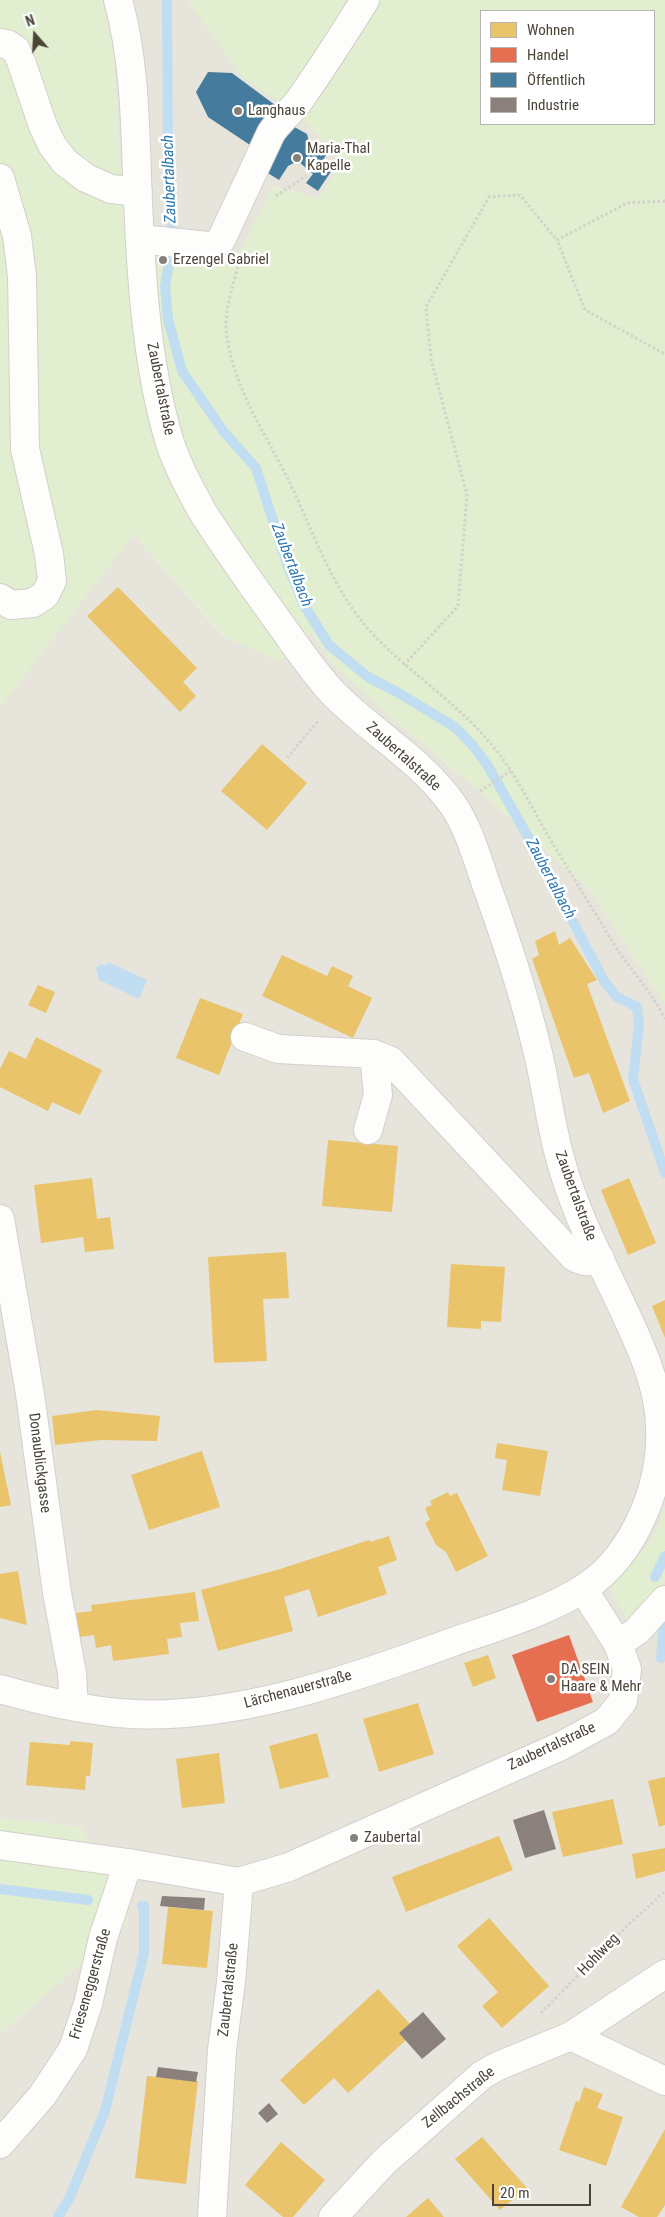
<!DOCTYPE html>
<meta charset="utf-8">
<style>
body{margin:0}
#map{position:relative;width:665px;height:2217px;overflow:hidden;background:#f4f2ee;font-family:"Roboto Condensed",sans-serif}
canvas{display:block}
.legend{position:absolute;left:480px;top:10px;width:175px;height:115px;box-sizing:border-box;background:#fff;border:1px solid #b7b4b0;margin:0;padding:6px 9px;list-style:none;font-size:15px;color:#4b4439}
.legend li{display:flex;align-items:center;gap:10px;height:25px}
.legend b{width:25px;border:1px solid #b7b4b0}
.north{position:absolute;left:10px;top:10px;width:50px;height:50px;-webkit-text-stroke:4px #fff;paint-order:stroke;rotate:341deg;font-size:14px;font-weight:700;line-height:20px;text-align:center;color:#4b4439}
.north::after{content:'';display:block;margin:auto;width:18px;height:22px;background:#4b4439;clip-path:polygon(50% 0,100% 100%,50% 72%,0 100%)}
.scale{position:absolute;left:492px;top:2184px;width:99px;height:22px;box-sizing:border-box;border:2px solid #4b4439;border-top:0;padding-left:6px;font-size:15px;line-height:18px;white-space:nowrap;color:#4b4439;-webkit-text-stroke:4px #fff;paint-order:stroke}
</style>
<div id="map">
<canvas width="665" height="2217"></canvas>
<ul class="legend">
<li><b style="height:14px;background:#e9c46a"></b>Wohnen</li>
<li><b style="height:14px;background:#e76f51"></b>Handel</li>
<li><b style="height:14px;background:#457b9d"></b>Öffentlich</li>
<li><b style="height:14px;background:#8a817c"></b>Industrie</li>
</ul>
<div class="north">N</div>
<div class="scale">20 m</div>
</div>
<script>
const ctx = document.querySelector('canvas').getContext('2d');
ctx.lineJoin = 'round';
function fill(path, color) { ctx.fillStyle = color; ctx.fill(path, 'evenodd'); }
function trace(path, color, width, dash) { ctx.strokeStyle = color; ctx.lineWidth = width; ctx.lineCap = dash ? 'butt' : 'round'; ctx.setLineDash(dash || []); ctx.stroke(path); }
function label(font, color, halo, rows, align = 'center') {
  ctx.font = font + ' "Roboto Condensed",sans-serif'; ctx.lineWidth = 5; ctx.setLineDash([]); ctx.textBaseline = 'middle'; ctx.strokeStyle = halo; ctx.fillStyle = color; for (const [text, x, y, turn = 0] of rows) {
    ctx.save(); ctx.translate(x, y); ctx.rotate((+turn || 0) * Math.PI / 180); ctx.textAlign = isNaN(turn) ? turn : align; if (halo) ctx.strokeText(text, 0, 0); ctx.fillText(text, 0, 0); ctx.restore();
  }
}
const residential = new Path2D(`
 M 102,0 L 189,0 L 193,9 L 302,118 L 342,162 L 319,198 L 273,186 L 240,251 L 198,265 L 155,262 L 128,243 L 119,153 L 114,55 Z
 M 133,534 L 225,638 L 312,633 L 329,660 L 384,711 L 483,794 L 591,891 L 665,1005 L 665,2217 L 0,2217 L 0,2034 L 129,1922 L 81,1827 L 0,1818 L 0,707 Z`);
const green = new Path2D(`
 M 0,0 L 102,0 L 114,55 L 119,153 L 128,243 L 155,262 L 198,265 L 240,251 L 273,186 L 319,198 L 342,162 L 302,118 L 242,76 L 193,9 L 189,0 L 665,0 L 665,1005 L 591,891 L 483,794 L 384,711 L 329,660 L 312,633 L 279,662 L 225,637 L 134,535 L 0,707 ZM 481,11 L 654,11 L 654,124 L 481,124 Z
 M 665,1508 L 665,1582 L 631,1629 L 610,1589 L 652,1540 Z
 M 0,1818 L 81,1827 L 129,1922 L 0,2034 Z`);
const water = new Path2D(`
 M 108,962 L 147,980 L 139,999 L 99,980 L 96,968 L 101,964 L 107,965 Z`);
const homes = new Path2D(`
 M 118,587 L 197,668 L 183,682 L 196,696 L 180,712 L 87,616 Z
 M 262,744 L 307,783 L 267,830 L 221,791 Z
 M 555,931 L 559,945 L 570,938 L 597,980 L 587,984 L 630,1101 L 603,1113 L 589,1073 L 574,1078 L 532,959 L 539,955 L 535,941 Z
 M 282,955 L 327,976 L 332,966 L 353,976 L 348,986 L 372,998 L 353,1038 L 262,996 Z
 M 38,985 L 55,992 L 46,1013 L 28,1005 Z
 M 200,998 L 243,1014 L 219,1075 L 176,1058 Z
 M 36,1037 L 102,1070 L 80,1115 L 52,1102 L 48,1111 L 0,1087 L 0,1069 L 9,1051 L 26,1059 Z
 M 328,1140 L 398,1146 L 392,1212 L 322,1206 Z
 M 92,1178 L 97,1219 L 110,1217 L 114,1249 L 85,1252 L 83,1237 L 41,1243 L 34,1185 Z
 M 629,1178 L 656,1243 L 628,1255 L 601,1190 Z
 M 286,1252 L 289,1298 L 263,1299 L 267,1361 L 214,1363 L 208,1257 Z
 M 451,1264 L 505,1267 L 501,1322 L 481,1321 L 481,1329 L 447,1327 Z
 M 665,1300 L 665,1338 L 652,1306 Z
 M 97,1410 L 160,1416 L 157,1441 L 101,1440 L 55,1445 L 52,1416 Z
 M 497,1443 L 548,1451 L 540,1496 L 502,1490 L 507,1460 L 495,1458 Z
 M 202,1451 L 220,1507 L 149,1530 L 131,1475 Z
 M 0,1452 L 11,1505 L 0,1507 Z
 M 448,1492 L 450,1496 L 457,1493 L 488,1556 L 456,1572 L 446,1552 L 436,1545 L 425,1523 L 430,1520 L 425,1508 L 432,1505 L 430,1501 Z
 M 389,1536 L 397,1560 L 378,1567 L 387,1594 L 318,1617 L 309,1589 L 284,1597 L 293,1631 L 218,1651 L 201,1590 L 277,1570 L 369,1540 L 370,1542 Z
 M 18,1571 L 27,1625 L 0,1618 L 0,1574 Z
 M 195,1592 L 199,1621 L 180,1623 L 182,1637 L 167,1639 L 169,1654 L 113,1661 L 111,1645 L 96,1648 L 94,1635 L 79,1637 L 76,1613 L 92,1611 L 91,1605 Z
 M 488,1655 L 496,1678 L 473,1687 L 464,1663 Z
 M 418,1703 L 434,1754 L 379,1772 L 363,1719 Z
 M 317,1733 L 329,1777 L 280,1789 L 269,1746 Z
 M 70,1741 L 93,1743 L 90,1776 L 86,1776 L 85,1790 L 26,1785 L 30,1742 L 70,1745 Z
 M 219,1753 L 225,1803 L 182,1808 L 176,1759 Z
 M 665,1777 L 665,1825 L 659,1827 L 648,1781 Z
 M 613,1799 L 623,1844 L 563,1857 L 552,1812 Z
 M 499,1836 L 513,1870 L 406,1912 L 392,1877 Z
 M 665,1848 L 665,1871 L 636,1879 L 632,1854 Z
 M 168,1907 L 213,1911 L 207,1968 L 162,1964 Z
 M 489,1918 L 549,1986 L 502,2028 L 482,2006 L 498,1992 L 457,1946 Z
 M 378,1989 L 410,2024 L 399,2033 L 406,2040 L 348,2093 L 334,2078 L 304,2105 L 280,2080 Z
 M 147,2076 L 198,2081 L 186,2184 L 135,2178 Z
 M 584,2087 L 603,2094 L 597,2108 L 623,2117 L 606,2166 L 559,2150 L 576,2101 L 579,2102 Z
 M 665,2129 L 665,2205 L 657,2217 L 639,2217 L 621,2207 Z
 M 482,2137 L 527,2188 L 500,2210 L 455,2159 Z
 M 281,2142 L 325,2180 L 293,2217 L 283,2217 L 245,2185 Z
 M 428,2198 L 444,2217 L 406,2217 Z`);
const shops = new Path2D(`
 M 569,1635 L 593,1702 L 537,1722 L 512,1655 Z`);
const public = new Path2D(`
 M 208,72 L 232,73 L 275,105 L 250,145 L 208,117 L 196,92 Z
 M 289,124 L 307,134 L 310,146 L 318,146 L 328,152 L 323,160 L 334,167 L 318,191 L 306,183 L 313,174 L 298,161 L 288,166 L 279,180 L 263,170 Z`);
const industry = new Path2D(`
 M 544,1810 L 556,1849 L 525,1858 L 513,1820 Z
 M 162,1896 L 205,1898 L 204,1910 L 160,1906 Z
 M 423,2012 L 446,2039 L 422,2059 L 399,2033 Z
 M 158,2067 L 198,2072 L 196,2082 L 156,2077 Z
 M 269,2103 L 278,2114 L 267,2123 L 258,2113 Z`);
const stream = new Path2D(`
 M 167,0 L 168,154 L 172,214 L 171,252 L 165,286 L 168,319 L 182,371 L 224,432 L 256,468 L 287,564 L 304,605 L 329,645 L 368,677 L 397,692 L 455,727 L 474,747 L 488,766 L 535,849 L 604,981 L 617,997 L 637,1007 L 639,1025 L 633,1079 L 665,1173
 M 655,1577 L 665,1556
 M 661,1658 L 664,1622
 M 0,1889 L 88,1900
 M 58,2217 L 70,2197 L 105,2111 L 144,1953 L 144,1906 L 142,1906`);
const path = new Path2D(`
 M 276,196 L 306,176
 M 665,201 L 627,203 L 557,240 L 585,310 L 665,354
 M 238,267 C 232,289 223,314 227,338 C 236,392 265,433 289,481 C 314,533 332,590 372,633 C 411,675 461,705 496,750 C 516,775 531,806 547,834 C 568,869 589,903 610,938 C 627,966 650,989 665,1019
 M 404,665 L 458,606 L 467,495 L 431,359 L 426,307 L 489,197 L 520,195 L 557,240
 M 287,758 L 319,720
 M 480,791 L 511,771
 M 541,2013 L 627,1926 L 665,1891`);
const minor = new Path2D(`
 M 0,43 L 7,44 L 16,50 L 21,61 L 43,126 L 52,145 L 65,162 L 86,178 L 111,189 L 138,192
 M 0,178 L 17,236 L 22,276 L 25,449 L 49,554 L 52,581 L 45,595 L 33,603 L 11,605 L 0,598
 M 140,239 L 208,246 L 213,246 L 221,240 L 271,133 C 279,121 290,113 299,101 C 322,68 344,34 365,0
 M 245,1037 L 278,1049 L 374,1054 L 391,1061 L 574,1257 C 584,1262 590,1263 600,1258
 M 368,1130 L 378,1095 L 374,1054
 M 0,1219 L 30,1394 L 57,1593 L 72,1673 L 74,1706
 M 618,1644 L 637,1631 L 665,1600
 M 0,1689 C 38,1700 78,1709 118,1713 C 226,1723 349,1680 450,1643 C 495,1627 546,1613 586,1587 C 636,1553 663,1483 660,1425 C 659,1397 650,1369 639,1344 C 613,1282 577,1223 560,1158 C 550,1122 546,1085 537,1049 C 524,995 507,942 488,890 C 478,862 470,830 453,805 C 421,759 369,731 331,691 C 313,671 297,648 281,625 C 254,588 227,550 202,511 C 190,489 178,467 170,443 C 145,362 140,260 137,176 C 135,116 134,58 118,0
 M 0,1845 L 128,1863 L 239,1882 L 289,1867 L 561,1746 L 607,1721 L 623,1701 L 627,1669 L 618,1644 L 583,1589
 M 571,2036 L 665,2081
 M 0,2144 L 42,2096 L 73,2049 L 88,2004 L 103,1938 L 128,1863
 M 212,2217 L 222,2050 L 231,1982 L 239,1882
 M 333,2217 L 384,2162 L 482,2075 L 498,2066 L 571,2036 L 665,1974`);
const markers = [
 [238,111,5,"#868178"],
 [297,158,5,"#868178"],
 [163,260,5,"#868178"],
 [551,1679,5,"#868178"],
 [354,1838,5,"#868178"]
];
const poiNames = [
 ["Langhaus",248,111],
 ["Maria-Thal",307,149],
 ["Kapelle",307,166],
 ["Erzengel Gabriel",173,260],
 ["DA SEIN",561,1670],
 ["Haare & Mehr",561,1687],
 ["Zaubertal",364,1838]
];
const streetNames = [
 ["Zaubertalstraße",160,389,79],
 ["Zaubertalstraße",403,757,42],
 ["Zaubertalstraße",575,1196,70],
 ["Donaublickgasse",39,1463,83],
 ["Lärchenauerstraße",298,1690,-15],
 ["Zaubertalstraße",552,1747,-25],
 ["Hohlweg",599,1955,-46],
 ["Frieseneggerstraße",91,1984,-74],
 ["Zaubertalstraße",229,1990,-84],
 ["Zellbachstraße",459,2098,-39]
];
const waterNames = [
 ["Zaubertalbach",170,179,-92],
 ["Zaubertalbach",291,565,69],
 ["Zaubertalbach",550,879,62]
];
fill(residential, '#e7e4dc');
fill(green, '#e1eecf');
fill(water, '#c0ddf1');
fill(homes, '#e9c46a');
fill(shops, '#e76f51');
fill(public, '#457b9d');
fill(industry, '#8a817c');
trace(stream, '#c0ddf1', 10);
trace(minor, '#d2d0cb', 30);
trace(path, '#d3d2cc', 3, [2.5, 2.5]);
trace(minor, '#fdfdfc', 28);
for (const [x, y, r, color] of markers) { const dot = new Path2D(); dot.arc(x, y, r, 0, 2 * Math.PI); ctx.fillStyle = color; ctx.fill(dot); trace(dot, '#fff', 2); }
label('15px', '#4b4439', '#fff', poiNames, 'left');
label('15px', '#4b4439', '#fff', streetNames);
label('italic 16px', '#2e7ab2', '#fff', waterNames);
</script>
